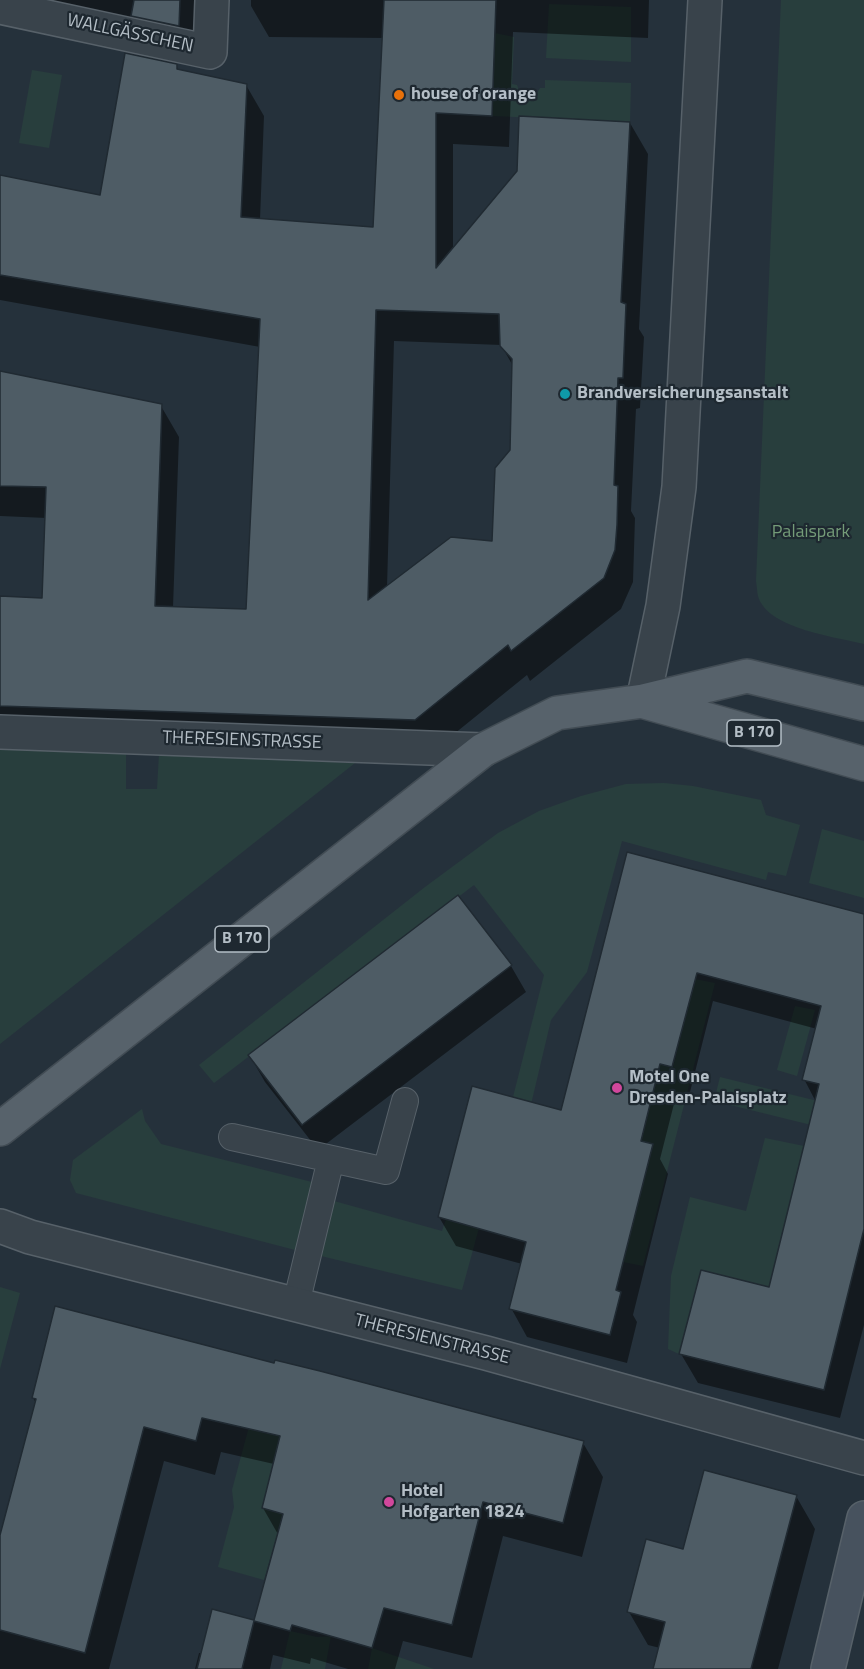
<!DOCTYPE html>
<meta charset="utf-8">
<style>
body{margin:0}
canvas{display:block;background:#25313b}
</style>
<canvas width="864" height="1669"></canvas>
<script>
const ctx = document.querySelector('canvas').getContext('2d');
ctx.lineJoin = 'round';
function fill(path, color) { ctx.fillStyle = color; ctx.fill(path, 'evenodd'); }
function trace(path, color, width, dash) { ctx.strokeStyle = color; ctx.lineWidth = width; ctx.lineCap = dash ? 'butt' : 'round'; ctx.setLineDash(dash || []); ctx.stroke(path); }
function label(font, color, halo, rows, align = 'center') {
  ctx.font = font + ' "Titillium Web",sans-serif'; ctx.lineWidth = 4.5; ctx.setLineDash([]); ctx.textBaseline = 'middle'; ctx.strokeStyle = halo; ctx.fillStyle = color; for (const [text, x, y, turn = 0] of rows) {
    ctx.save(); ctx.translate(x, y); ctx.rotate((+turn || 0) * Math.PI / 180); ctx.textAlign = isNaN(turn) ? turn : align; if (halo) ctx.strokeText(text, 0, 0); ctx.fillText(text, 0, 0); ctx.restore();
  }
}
const green = new Path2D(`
 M 781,0 L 864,0 L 864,644 C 836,637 771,629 759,599 C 757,594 757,586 756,581 Z
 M 549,4 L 631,7 L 631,62 L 546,58 Z
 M 495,33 L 514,37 L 512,84 L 517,85 L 520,94 L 527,98 L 536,95 L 540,88 L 545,88 L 545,80 L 631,83 L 630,122 L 492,116 Z
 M 32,70 L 62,75 L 49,148 L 19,143 Z
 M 0,749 L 126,752 L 126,789 L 157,789 L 159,754 L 355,763 L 0,1044 Z
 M 664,783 L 693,786 L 761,800 L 766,815 L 800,825 L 786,876 L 768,872 L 766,880 L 622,841 L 587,972 L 551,1020 L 514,1176 L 513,1097 L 544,975 L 474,885 L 214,1083 L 199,1065 L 425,887 L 498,833 L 539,811 L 581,796 L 626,784 Z
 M 822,829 L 864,841 L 864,898 L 809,883 Z
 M 695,979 L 715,983 L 643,1266 L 623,1262 L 653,1144 L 641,1141 L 660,1064 L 673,1067 Z
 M 795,1006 L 815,1010 L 797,1076 L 777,1070 Z
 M 720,1077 L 854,1110 L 864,1138 L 714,1101 Z
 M 142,1109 L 145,1121 L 161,1144 L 316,1183 L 299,1251 L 76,1193 L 70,1180 L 73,1160 Z
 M 765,1138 L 804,1146 L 769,1287 L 701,1270 L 679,1354 L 668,1349 L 671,1276 L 690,1197 L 746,1211 Z
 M 334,1201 L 442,1231 L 446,1219 L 479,1228 L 462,1290 L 321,1256 Z
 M 0,1287 L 20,1293 L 0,1369 Z
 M 251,1419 L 266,1423 L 264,1433 L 280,1436 L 262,1508 L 283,1514 L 264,1580 L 218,1567 L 234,1507 L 232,1490 Z
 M 290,1631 L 317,1637 L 331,1636 L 325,1669 L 281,1669 Z
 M 372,1648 L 434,1669 L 368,1669 Z`);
const shadow = new Path2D(`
 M 0,0 L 198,0 L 196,57 Z
 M 251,0 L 649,0 L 648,38 L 513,32 L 509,147 L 453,144 L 453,250 L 630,123 L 648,154 L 639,329 L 644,337 L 640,408 L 636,409 L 631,511 L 635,518 L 633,582 L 621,609 L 530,681 L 527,675 L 433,751 L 0,736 L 0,598 L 44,599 L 46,518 L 0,516 L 0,373 L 161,406 L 179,437 L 173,608 L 247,611 L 260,347 L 0,300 L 0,177 L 101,197 L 176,65 L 179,71 L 246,85 L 264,116 L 260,220 L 375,229 L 384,38 L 269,37 L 251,6 ZM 394,341 L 501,345 L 513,366 L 511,451 L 494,543 L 387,588 Z
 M 628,854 L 864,915 L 864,1325 L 840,1418 L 698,1383 L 681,1354 L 770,1289 L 816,1102 L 804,1079 L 817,1029 L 713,1001 L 689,1096 L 677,1092 L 660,1159 L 668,1174 L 633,1315 L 637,1322 L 627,1363 L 527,1337 L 511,1308 L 522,1264 L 456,1246 L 439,1217 L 562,1112 Z
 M 511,966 L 526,992 L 318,1150 L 265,1082 L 250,1056 Z
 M 33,1398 L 583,1443 L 603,1477 L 582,1557 L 503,1536 L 472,1658 L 403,1641 L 395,1669 L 348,1669 L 311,1658 L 310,1664 L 273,1655 L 270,1669 L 195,1669 L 199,1653 L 202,1653 L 213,1610 L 255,1622 L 279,1536 L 263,1508 L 274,1464 L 221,1452 L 215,1475 L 164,1461 L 109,1669 L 0,1669 L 0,1540 L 36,1403 Z
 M 796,1496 L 815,1529 L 778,1669 L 654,1669 L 660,1648 L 648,1645 L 629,1612 L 684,1551 Z`);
const building = new Path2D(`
 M 134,0 L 180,0 L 179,26 L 131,16 Z
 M 384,0 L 496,0 L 492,116 L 436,113 L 436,268 L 517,171 L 519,116 L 630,122 L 621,302 L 626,304 L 623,378 L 618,378 L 614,485 L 618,486 L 617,525 L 615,550 L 604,578 L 511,651 L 508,645 L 415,720 L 0,706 L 0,596 L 42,598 L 46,487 L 0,486 L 0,371 L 162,404 L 155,606 L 246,609 L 260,319 L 0,275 L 0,175 L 100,195 L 125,53 L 177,64 L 177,69 L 247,84 L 241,217 L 373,227 ZM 376,310 L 499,314 L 500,346 L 512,359 L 510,450 L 495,468 L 492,541 L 451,537 L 368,600 Z
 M 627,852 L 864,914 L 864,1229 L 824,1390 L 679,1354 L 701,1270 L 769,1287 L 819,1084 L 802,1080 L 821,1006 L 697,973 L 672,1067 L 660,1064 L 641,1141 L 653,1144 L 616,1290 L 621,1292 L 610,1335 L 509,1309 L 526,1242 L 438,1217 L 472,1086 L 561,1110 Z
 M 458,895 L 512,965 L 302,1125 L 248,1055 Z
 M 55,1306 L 274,1363 L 275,1360 L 320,1371 L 584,1441 L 563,1523 L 483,1502 L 452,1625 L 384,1608 L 372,1648 L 292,1625 L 290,1631 L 254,1621 L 242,1669 L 197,1669 L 212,1609 L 254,1620 L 283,1514 L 262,1508 L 280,1436 L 202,1418 L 196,1441 L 144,1427 L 85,1653 L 0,1630 L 0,1535 L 36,1399 L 32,1398 Z
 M 704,1470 L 797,1495 L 751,1669 L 653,1669 L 665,1622 L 627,1612 L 646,1539 L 683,1549 Z`);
const lane = new Path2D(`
 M 232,1137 L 386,1171 L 405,1101
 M 296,1304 L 331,1159`);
const street = new Path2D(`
 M 0,7 L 210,52 L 212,0
 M 643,701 L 663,606 L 679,487 L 705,0
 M 0,732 L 483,750
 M 0,1226 L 30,1237 L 486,1353 L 864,1458`);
const secondary = new Path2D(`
 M 828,1669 L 864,1518`);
const primary = new Path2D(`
 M 645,702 L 864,764
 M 0,1129 L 483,750 L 557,713 L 643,701 L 747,676 L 864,704`);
const markers = [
 [399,95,6,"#e8710a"],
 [565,394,6,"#0f9aa8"],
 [617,1088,6,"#d1479c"],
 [389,1502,6,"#d1479c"]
];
const shields = [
 [754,733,54],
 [242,939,54]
];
const shieldNames = [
 ["B 170",754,733],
 ["B 170",242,939]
];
const streetNames = [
 ["WALLGÄSSCHEN",130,34,12],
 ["THERESIENSTRASSE",242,741,2],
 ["THERESIENSTRASSE",432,1340,14]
];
const poiNames = [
 ["house of orange",411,95],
 ["Brandversicherungsanstalt",577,394],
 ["Motel One",629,1078],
 ["Dresden-Palaisplatz",629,1099],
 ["Hotel",401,1492],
 ["Hofgarten 1824",401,1513]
];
const parkNames = [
 ["Palaispark",811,533]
];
fill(green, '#283e3d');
fill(shadow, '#0007');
fill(building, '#4e5c65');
trace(building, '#202a32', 1.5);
trace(lane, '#576169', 28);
trace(street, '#576169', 36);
trace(secondary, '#576169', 36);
trace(primary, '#424c54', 36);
trace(lane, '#39434b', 26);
trace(street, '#39434b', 33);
trace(secondary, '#47525e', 33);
trace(primary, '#57626b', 33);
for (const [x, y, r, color] of markers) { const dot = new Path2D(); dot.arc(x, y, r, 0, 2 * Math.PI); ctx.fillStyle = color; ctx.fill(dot); trace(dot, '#1e2830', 2); }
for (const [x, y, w] of shields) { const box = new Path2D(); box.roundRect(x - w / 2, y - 13, w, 26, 4.5); ctx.fillStyle = '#1e2830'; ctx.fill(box); trace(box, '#b4bec6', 1.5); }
label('bold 16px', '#b4bec6', null, shieldNames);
label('18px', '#b4bec6', '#1e2830', streetNames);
label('bold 18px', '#b4bec6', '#1e2830', poiNames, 'left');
label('18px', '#749b78', '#1e2830', parkNames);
</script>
